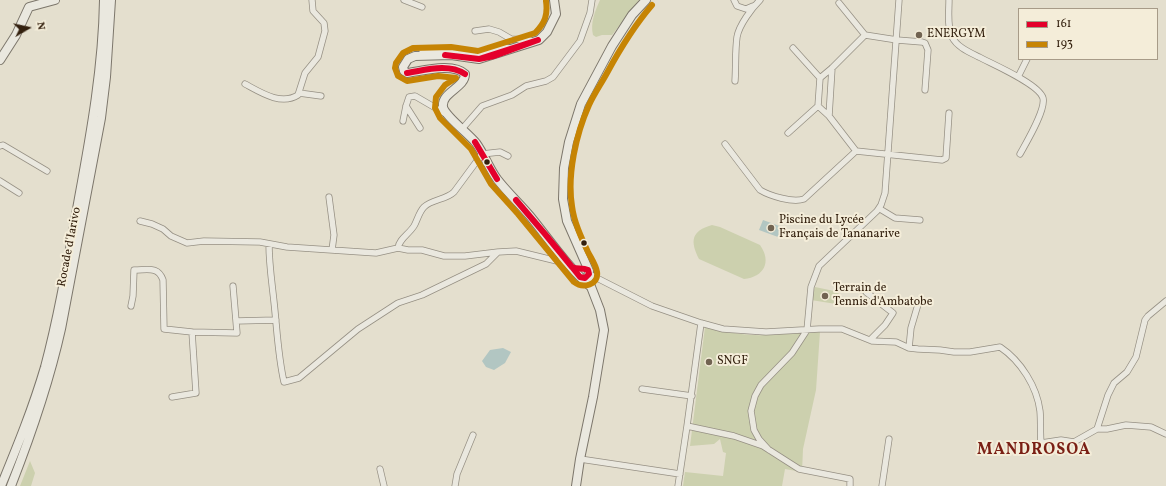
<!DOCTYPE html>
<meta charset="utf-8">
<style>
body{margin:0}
#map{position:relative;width:1166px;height:486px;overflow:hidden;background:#e4dfce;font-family:Vollkorn,serif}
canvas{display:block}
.legend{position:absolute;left:1018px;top:8px;width:140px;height:52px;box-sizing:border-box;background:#f4edd9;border:1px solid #a79b88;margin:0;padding:5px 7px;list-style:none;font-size:12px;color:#33200e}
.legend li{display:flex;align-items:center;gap:8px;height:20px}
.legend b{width:20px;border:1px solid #a79b88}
.north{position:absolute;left:8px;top:8px;width:40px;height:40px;-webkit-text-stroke:3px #f4edd9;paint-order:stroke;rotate:81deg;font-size:11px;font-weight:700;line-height:16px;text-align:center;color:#33200e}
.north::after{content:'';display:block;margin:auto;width:14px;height:18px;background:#33200e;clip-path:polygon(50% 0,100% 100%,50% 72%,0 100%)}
</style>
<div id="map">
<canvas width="1166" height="486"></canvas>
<ul class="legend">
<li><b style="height:5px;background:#e4002b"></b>161</li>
<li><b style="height:5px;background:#c68404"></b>193</li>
</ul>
<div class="north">N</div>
</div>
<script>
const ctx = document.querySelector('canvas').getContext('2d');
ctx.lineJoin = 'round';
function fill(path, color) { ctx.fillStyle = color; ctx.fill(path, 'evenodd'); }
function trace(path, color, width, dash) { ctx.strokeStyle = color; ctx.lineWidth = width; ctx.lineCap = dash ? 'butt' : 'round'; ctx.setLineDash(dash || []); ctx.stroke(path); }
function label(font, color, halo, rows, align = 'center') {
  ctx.font = font + ' Vollkorn,serif'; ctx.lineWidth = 4; ctx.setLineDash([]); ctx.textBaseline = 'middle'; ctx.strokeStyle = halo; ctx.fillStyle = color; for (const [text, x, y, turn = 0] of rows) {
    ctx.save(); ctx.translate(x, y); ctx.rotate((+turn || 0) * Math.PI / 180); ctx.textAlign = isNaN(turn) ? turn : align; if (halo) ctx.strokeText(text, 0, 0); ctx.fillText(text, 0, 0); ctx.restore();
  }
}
const green = new Path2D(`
 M 600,0 L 639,0 L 612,35 L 602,35 L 596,37 L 593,35 C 590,23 595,11 600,0 Z
 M 712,225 L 720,227 L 760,245 C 772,262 764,277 744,279 L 699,259 C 690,241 691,231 712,225 Z
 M 815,287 L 839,292 L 836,304 L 811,300 Z
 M 705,327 C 724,332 746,336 767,335 C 785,334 802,331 820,332 L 816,390 L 803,449 L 802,472 L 785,469 L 782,486 L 683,486 L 685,472 L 723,476 L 726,453 L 723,452 L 720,439 L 714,444 L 690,446 Z
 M 30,461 L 35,473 L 31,486 L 20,486 Z`);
const water = new Path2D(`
 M 763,220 L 782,227 L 778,237 L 759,230 Z
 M 503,348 L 511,352 L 505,363 L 494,370 L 486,367 L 482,361 L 490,350 Z`);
const street = new Path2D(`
 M 404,0 L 422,7
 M 734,0 L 737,6 L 746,9 L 753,6
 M 949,0 C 949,11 947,27 952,37 C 957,47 969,52 979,57 C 992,64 1039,84 1043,98 C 1046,110 1026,143 1020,154
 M 839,3 L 865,35 L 897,40 L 922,42 L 925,43 L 928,50 L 925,90
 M 475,31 L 489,29 L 499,32 L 511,39 L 530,40
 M 793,48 L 820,78
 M 422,50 L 443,49 L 477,54 L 500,47 L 510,48
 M 1018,77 L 1027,59
 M 735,81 C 736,66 735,51 737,37 C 739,25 752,8 760,0
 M 245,84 C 260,92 281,106 298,95 L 305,73 L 318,57 L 325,31 L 324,23 L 313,11 L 312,0
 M 299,93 L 321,96
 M 406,106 L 420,128
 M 818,106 L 829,116 L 832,68
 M 829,116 L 856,151 L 942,160 L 946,158 L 949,113
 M 403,121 L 406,106 L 409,97 L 415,96 L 446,114
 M 462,129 L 482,106 L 512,95 L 526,86 L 546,81 L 553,77 L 580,41 L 590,13 L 592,0
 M 788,133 L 818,106 L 820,78 L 832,68 L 865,35
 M 725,144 L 760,190 C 770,196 793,203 804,199 L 856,151
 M 0,146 L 3,145 L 47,171
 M 0,181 L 19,193
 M 329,197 L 334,235 L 332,250
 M 880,209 L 895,218 L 920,220
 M 140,221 L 152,224 L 163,229 L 171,236 L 187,243 L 204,241 L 260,242 L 287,247 L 376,253 L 398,248 L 408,250 L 422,250 L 444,256 L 465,256 L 498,252 L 486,264 L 422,295 L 398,303 L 358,329 L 299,378 L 284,382 C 278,356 277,329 274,302 C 272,283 269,264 269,244
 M 398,248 C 399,239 409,234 414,226 C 417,221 419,212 424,207 C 432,199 446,200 454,192 L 482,154 L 500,152 L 508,156
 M 498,252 L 516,251 L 557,261 L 566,262
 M 589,274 L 652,306 L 701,323 L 723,329 L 766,332 L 819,329 L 842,329 L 872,341 L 896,342 L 909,348 L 918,349 L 940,350 L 954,352 L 970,352 L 1000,347 C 1021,361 1037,387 1040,411 C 1041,422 1040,432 1041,443 L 1061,440 L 1074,442 L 1097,429 L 1107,429 L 1126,425 L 1151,427 L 1166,434
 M 233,286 L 236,321
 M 866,292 L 893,313 L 885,325 L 870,340
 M 131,306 L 133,296 L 134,270 C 148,270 158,266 163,280 L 164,329 L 192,332
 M 701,323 L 687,426 L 734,436 L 763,446 L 799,469 L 850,479 L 850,486
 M 909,348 L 911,328 L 919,301
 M 642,389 L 692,396
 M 172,397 L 196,393 L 192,332 L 237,333 L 236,321 L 276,320
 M 1097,429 L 1108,395 L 1114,383 L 1127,372 L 1136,357 L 1145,320 L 1148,316 L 1166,301
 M 769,450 L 759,439 L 754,430 L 751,411 L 755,396 L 761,385 L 792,353 L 807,330 L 811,287 L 819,266 L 877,211 L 881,205 L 885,193 L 899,0
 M 580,459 L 680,474
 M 380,469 L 384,486
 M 455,486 L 457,474 L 473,435
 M 678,486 L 687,426
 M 882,486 L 889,439`);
const secondary = new Path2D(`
 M 554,0 L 556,14 L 547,32 L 539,40 L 479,59 L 451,55 L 415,56 L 408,59 L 403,67 L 404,71 L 407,73 C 422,71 453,62 465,74 C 465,88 441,92 443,107 C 445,116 469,134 476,143 C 484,154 489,168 497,179 C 507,192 519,203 530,216 C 548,238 569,269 591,287
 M 0,60 L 16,35 L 29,7 L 55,0
 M 1,486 C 17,447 33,408 45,367 C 60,311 69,254 79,198 C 91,133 103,66 104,0
 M 11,486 C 31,435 49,383 61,329 L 101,118 L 106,77 L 111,0
 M 576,486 L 580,459 L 593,397 L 604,330 L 600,310 L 588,279 L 589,271 L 567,221 L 563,199 L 564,168 L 569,142 L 581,104 L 612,46 L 632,15 L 646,0`);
const bus1 = new Path2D(`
 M 445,55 L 479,59
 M 445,55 L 479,59
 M 479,59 L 538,40
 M 479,59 L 494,56 L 538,40
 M 407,73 C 426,70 448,63 465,74
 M 475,142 L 497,179
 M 475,142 L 497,179
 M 516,200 L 545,234
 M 516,200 L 545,234
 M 545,234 L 572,267
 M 545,234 L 572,267
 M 572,267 C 577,270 582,267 588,270 L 589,274 L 585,278 L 580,277 Z`);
const bus2 = new Path2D(`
 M 546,1 C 548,15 545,23 535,33 L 478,51 L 451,47 L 413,48 L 403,53 L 396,63 L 395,68 L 398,76 L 407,81 L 438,76 L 456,78 L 445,85 L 436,97 L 435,108 L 440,118 L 471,149 L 491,184 L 518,214 L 574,282 C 583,289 599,285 597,272 C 596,265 591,258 588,252 C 581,237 574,222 572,206 C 567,175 576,134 589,105 C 594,94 601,84 607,73 C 620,49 634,26 652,5`);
const markers = [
 [919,35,4,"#716351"],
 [487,162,3.5,"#33200e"],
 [771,228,4,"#716351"],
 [584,243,3.5,"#33200e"],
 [825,296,4,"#716351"],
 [709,362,4,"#716351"]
];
const poiNames = [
 ["ENERGYM",927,35],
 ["Piscine du Lycée",779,221],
 ["Français de Tananarive",779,235],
 ["Terrain de",833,289],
 ["Tennis d'Ambatobe",833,303],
 ["SNGF",717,362]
];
const streetNames = [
 ["Rocade d'Iarivo",70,247,-79]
];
const districtNames = [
 ["MANDROSOA",1034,451]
];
fill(green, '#ccd0ae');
fill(water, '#b2c6c2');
trace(street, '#969084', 7);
trace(secondary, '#7c766b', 10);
trace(street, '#eae8df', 5.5);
trace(secondary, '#eae8df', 8);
trace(bus1, '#e4002b', 6);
trace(bus2, '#c68404', 6);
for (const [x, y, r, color] of markers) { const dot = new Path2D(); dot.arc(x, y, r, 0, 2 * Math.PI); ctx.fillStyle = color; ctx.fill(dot); trace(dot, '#f4edd9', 1.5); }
label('12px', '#33200e', '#f4edd9', poiNames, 'left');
label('12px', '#33200e', '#f4edd9', streetNames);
ctx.letterSpacing = '1px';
label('bold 16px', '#7a1f14', '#f4edd9', districtNames);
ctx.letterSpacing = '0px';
</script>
